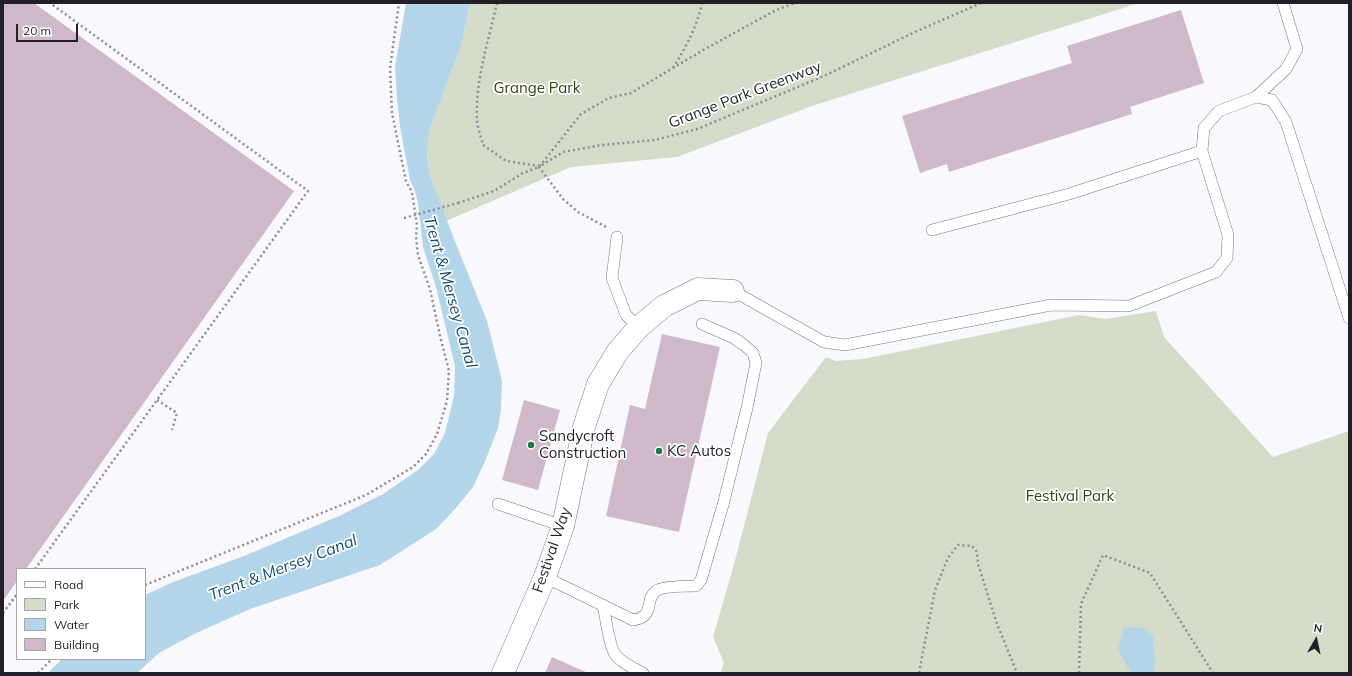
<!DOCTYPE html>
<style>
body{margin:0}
#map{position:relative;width:1352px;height:676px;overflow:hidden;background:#f9f8fd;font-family:Mulish,sans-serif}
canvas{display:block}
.frame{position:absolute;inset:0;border:4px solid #221f28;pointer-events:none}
.legend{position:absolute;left:16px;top:568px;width:130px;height:92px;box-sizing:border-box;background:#fff;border:1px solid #a7a5a9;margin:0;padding:5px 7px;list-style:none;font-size:12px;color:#221f28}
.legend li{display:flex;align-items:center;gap:8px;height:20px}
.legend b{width:20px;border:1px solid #a7a5a9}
.north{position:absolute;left:1296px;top:620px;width:40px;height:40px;-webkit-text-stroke:3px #fff;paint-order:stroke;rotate:9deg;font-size:11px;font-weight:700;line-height:16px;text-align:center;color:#221f28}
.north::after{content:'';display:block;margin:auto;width:14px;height:18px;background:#221f28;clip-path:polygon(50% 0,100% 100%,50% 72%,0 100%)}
.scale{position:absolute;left:16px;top:24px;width:62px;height:18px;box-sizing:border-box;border:2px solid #221f28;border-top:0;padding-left:5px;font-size:12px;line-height:14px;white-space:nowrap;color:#221f28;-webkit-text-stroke:3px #fff;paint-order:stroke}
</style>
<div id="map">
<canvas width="1352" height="676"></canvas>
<div class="frame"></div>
<ul class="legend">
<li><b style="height:5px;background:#fff"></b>Road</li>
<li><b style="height:11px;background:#d4dbc8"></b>Park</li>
<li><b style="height:11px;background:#b3d5ea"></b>Water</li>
<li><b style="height:11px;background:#cfb9c9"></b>Building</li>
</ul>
<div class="north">N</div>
<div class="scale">20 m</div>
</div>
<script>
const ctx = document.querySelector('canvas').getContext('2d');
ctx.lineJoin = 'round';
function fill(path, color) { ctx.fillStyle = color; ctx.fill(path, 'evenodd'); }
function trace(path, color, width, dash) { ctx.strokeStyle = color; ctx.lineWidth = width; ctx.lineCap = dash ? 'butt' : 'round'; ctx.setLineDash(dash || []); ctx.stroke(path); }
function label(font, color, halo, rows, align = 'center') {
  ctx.font = font + ' Mulish,sans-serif'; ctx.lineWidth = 3.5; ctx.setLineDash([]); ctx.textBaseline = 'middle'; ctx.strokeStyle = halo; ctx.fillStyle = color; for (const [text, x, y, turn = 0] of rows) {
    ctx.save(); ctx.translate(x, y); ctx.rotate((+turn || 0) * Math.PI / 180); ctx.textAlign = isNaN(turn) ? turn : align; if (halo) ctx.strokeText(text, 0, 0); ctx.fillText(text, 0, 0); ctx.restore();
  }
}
const green = new Path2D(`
 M 470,3 L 1139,3 L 815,105 L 677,157 L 571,167 L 446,221 L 430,176 L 427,156 L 429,131 L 461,47 Z
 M 1156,311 L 1164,337 L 1273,457 L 1349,431 L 1349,673 L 720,673 L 724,663 L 713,637 L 736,557 L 768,433 L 826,357 L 836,361 L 863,359 L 1079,315 L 1106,319 Z`);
const water = new Path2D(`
 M 406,3 L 470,3 L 461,47 L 429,131 L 427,156 L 430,176 L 454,239 L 487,321 L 502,381 L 501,409 L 498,428 L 486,459 L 473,487 L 455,509 L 436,529 L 380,565 L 250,609 L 194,634 L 159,653 L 137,673 L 48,673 L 62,659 L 145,659 L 145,595 L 173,582 L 244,556 L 339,516 L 383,494 L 418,470 L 434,454 L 445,433 L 454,396 L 455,366 L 436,287 L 423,247 L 418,203 L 415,191 L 410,180 L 400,127 L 397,99 L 395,67 Z
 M 1124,627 L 1143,628 L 1153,636 L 1155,662 L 1153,673 L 1132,673 L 1128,668 L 1118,649 Z`);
const building = new Path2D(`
 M 3,3 L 34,3 L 294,191 L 26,569 L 17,569 L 17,581 L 3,601 Z
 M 1181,10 L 1204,83 L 1130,107 L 1132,114 L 949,172 L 947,164 L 920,173 L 902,116 L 1072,63 L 1067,46 Z
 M 662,334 L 720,347 L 679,532 L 606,516 L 630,405 L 645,409 Z
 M 524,400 L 560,410 L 538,490 L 502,480 Z
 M 552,657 L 588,673 L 545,673 Z`);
const path = new Path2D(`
 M 497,3 C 488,42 475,81 477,121 C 478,129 481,137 483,145 L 506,161 L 539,166
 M 673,68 C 686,47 697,27 702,3
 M 458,203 L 494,191 L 523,173 L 539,167 L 581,114 L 609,98 L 631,93 L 705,49 L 776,10 L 795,3
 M 606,227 L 578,212 L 563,199 L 539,167 L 563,152 L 602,145 L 655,140 L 697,129 L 824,76 L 915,32 L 981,3
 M 157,400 L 177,413 L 172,430
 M 35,569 L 308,191 L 50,3
 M 145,585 L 366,495 L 413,467 L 426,454 L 437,434 L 447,401 L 449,371 L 440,336 L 430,289 L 418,255 L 416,237 L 417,225 L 412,192 L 406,181 L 392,113 L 390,68 L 399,3
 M 3,613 L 17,594
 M 38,673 L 52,659
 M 919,673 L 935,590 L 948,558 L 958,545 L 972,546 L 977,552 L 978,564 L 997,624 L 1017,673
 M 1079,673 L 1081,604 L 1103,555 L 1150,573 L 1213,673`);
const lane = new Path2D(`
 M 1256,97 L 1272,100 L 1286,122 L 1349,318
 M 932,230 L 1069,194 L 1202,151
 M 617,237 L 612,278 L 626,315 L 639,327
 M 733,291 L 824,342 L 845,345 L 1051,305 L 1129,306 L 1216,272 L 1227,258 L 1228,235 L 1202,151 L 1204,128 L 1219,111 L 1256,97 L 1286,69 L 1297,49 L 1283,3
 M 498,504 L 563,526
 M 545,577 L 633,620 C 656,617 644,599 656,591 C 662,586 688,586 696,586 L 701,580 L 723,505 L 747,408 L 756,363 L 753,353 L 744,345 L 734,338 L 702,324
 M 603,605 C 606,617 608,643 615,654 C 621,663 634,668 643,673`);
const street = new Path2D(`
 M 503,673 L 545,577 L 563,526 L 584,427 L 598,384 L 618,351 L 639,327 L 664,306 L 698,289 L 733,291`);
const pathBridge = new Path2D(`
 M 404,218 L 458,203`);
const markers = [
 [531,445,4,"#237648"],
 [659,451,4,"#237648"]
];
const parkNames = [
 ["Grange Park",537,88],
 ["Festival Park",1070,496]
];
const streetNames = [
 ["Grange Park Greenway",745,95,-21],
 ["Festival Way",552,550,-71]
];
const poiNames = [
 ["Sandycroft",539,436],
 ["Construction",539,453],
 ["KC Autos",667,451]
];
const waterNames = [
 ["Trent & Mersey Canal",450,292,74],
 ["Trent & Mersey Canal",283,568,-21]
];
fill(green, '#d4dbc8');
fill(water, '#b3d5ea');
fill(building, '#cfb9c9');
trace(lane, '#7b7489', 12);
trace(street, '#7b7489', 23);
trace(path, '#8f8d94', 2.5, [2, 3]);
trace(lane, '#fff', 11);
trace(street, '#fff', 22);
trace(pathBridge, '#8f8d94', 2.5, [2, 3]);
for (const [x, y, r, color] of markers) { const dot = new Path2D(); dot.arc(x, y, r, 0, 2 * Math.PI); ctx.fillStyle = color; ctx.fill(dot); trace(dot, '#fff', 1.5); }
label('15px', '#34430f', '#fff', parkNames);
label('15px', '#221f28', '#fff', streetNames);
label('15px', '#221f28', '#fff', poiNames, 'left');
label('italic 16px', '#16506e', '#fff', waterNames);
</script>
